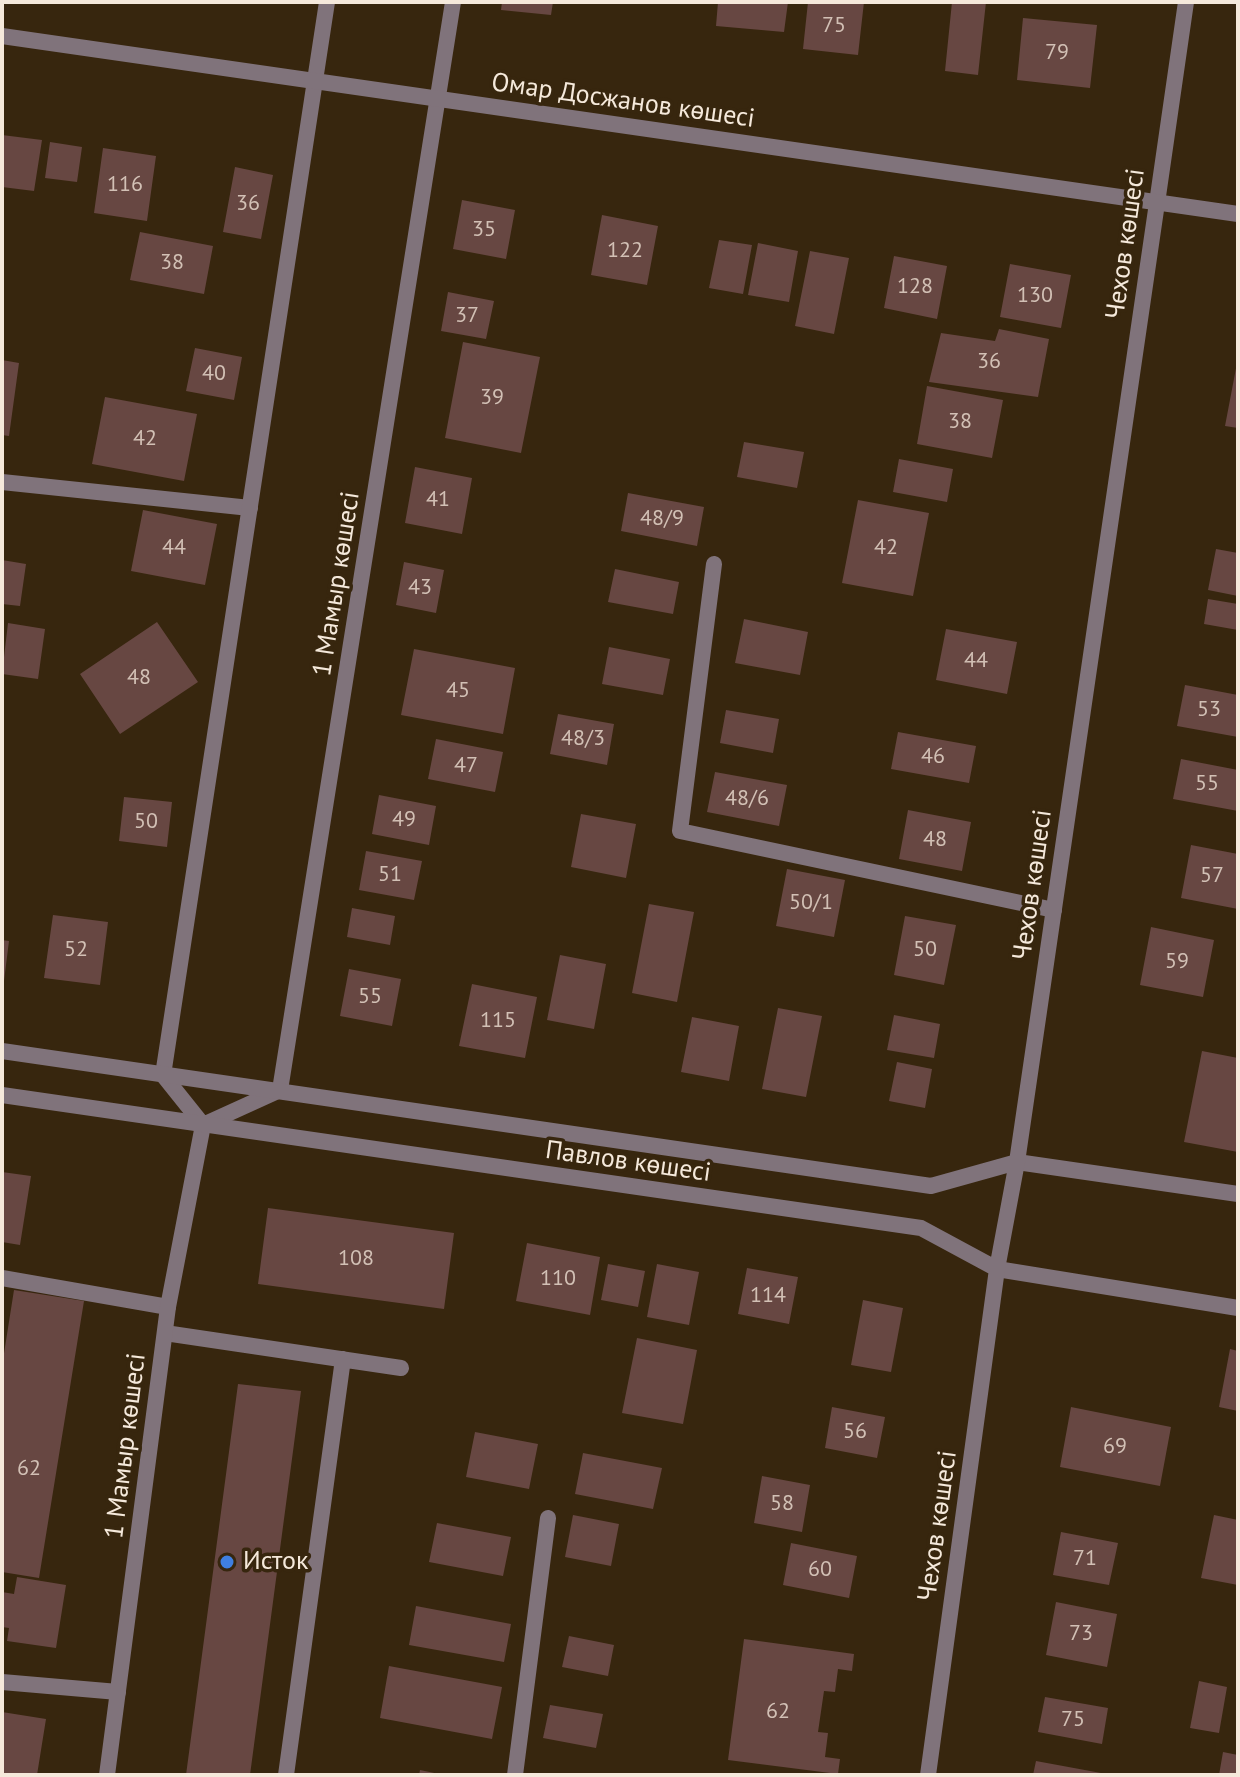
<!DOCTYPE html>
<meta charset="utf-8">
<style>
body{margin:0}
#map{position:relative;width:1240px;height:1777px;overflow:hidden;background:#37260e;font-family:"PT Sans",sans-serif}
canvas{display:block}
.frame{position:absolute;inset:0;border:4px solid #f5e9db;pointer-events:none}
</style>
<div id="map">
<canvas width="1240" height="1777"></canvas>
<div class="frame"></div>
</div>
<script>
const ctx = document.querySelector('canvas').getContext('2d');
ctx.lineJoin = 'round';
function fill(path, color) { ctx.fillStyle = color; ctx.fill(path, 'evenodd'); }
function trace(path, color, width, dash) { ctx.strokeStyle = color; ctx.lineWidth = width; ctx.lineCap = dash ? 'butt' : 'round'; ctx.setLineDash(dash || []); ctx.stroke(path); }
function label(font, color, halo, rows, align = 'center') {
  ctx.font = font + ' "PT Sans",sans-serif'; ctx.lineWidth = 7; ctx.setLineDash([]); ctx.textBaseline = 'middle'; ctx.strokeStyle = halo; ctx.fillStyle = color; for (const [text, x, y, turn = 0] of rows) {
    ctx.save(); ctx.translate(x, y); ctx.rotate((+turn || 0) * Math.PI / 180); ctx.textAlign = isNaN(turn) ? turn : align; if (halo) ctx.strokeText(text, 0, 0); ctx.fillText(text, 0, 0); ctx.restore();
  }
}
const building = new Path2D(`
 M 502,2 L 553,2 L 551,15 L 501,10 Z
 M 718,2 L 788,2 L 784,32 L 716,26 Z
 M 808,2 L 864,2 L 858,55 L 803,49 Z
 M 952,2 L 986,2 L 978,75 L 945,71 Z
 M 1023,18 L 1097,25 L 1090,88 L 1017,80 Z
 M 2,135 L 42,140 L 34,191 L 2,187 Z
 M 50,142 L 82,147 L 77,182 L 45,178 Z
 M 103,148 L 156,156 L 147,221 L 94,213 Z
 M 235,167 L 273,175 L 261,239 L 223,232 Z
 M 462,200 L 515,210 L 506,259 L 453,249 Z
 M 602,215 L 658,226 L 647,285 L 591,275 Z
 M 140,232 L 213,246 L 204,294 L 130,280 Z
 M 719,240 L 752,245 L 743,294 L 709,288 Z
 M 758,243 L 798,251 L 789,302 L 748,295 Z
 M 810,251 L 849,258 L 834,334 L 795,326 Z
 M 894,256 L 947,266 L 937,319 L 884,308 Z
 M 1010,264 L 1071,275 L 1061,328 L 1000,317 Z
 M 448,292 L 494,301 L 486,339 L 441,331 Z
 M 999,329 L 1049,339 L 1038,397 L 929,382 L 941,333 L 995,341 Z
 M 463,342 L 540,357 L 521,453 L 445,438 Z
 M 195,348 L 242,357 L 234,400 L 186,391 Z
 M 2,360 L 19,363 L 9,436 L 2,435 Z
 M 1237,363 L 1238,363 L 1238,428 L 1225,426 Z
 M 927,386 L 1003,400 L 992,458 L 917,444 Z
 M 105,397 L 197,414 L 184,481 L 92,464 Z
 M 744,442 L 804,452 L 797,488 L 737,477 Z
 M 899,459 L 953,469 L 947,502 L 893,492 Z
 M 415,467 L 472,478 L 462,534 L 405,523 Z
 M 628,493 L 704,507 L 697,546 L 621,531 Z
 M 858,500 L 929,513 L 913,596 L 842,583 Z
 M 143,510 L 217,524 L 205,585 L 131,571 Z
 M 1216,549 L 1238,553 L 1238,596 L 1208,590 Z
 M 2,560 L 26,564 L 20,606 L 2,604 Z
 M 404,562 L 444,570 L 436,613 L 396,605 Z
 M 615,569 L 679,582 L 673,614 L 608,602 Z
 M 1208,599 L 1238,604 L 1238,630 L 1204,624 Z
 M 744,619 L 808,632 L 800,675 L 735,663 Z
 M 157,622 L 198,682 L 120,734 L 80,674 Z
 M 8,623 L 45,629 L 38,679 L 2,674 Z
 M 946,629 L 1017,642 L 1007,694 L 936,680 Z
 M 609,647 L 670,659 L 663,695 L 602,684 Z
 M 414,649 L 515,668 L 503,734 L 401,715 Z
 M 1185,685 L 1238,695 L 1238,737 L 1177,726 Z
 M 726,710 L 779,719 L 773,753 L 720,743 Z
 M 558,714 L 614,724 L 607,765 L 550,754 Z
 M 898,732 L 976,746 L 969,783 L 891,769 Z
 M 436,739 L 503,752 L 495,792 L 428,779 Z
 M 1181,759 L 1238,770 L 1238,811 L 1173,799 Z
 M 715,772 L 787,785 L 779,826 L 707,812 Z
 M 379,795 L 436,806 L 429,845 L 372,834 Z
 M 124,797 L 172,802 L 167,847 L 119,841 Z
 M 908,810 L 971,822 L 962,871 L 899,859 Z
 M 581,814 L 636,824 L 626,878 L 571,867 Z
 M 1191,845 L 1238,854 L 1238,909 L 1181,898 Z
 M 366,851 L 422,861 L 414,900 L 359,890 Z
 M 787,869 L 845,880 L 834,937 L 776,926 Z
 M 649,904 L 694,912 L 677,1002 L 632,993 Z
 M 352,908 L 395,916 L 390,945 L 347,937 Z
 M 53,915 L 108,922 L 100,985 L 44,978 Z
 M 905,916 L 956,925 L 944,985 L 894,975 Z
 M 1151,927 L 1214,940 L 1203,997 L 1140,985 Z
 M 2,940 L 9,941 L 4,981 L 2,981 Z
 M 560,955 L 606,964 L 594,1029 L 547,1020 Z
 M 349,969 L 401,979 L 392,1026 L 340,1016 Z
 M 472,984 L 537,997 L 525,1058 L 459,1046 Z
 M 778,1008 L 822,1016 L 806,1097 L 762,1089 Z
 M 894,1015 L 940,1024 L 934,1058 L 887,1050 Z
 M 692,1017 L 739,1026 L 729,1081 L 681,1072 Z
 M 1202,1051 L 1238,1058 L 1238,1152 L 1184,1142 Z
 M 897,1062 L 932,1069 L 925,1108 L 889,1101 Z
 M 2,1172 L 31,1176 L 20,1245 L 2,1242 Z
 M 268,1208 L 454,1233 L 444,1309 L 258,1284 Z
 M 527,1243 L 600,1257 L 590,1315 L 516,1301 Z
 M 608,1264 L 645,1271 L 638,1307 L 601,1300 Z
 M 657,1264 L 699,1272 L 689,1325 L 647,1317 Z
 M 747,1268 L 798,1277 L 789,1324 L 738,1314 Z
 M 14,1290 L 84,1301 L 39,1578 L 2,1572 L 2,1366 Z
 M 863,1300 L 903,1308 L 891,1372 L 851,1365 Z
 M 637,1338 L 697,1350 L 683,1424 L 622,1413 Z
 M 1230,1349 L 1238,1351 L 1238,1411 L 1219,1407 Z
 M 238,1384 L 301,1391 L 250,1775 L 186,1775 Z
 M 832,1407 L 885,1417 L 877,1458 L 825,1448 Z
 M 1071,1407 L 1171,1427 L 1160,1486 L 1060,1467 Z
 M 475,1432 L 538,1444 L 529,1489 L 466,1477 Z
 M 583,1453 L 662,1468 L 653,1509 L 575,1494 Z
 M 762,1476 L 810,1485 L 802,1532 L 754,1523 Z
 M 573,1515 L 619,1524 L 611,1566 L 565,1557 Z
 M 1214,1515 L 1238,1520 L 1238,1585 L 1201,1578 Z
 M 437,1523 L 511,1537 L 503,1576 L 429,1562 Z
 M 1061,1532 L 1118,1543 L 1109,1585 L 1053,1575 Z
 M 791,1543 L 857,1556 L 849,1598 L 783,1585 Z
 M 17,1577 L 66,1585 L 56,1648 L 7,1641 L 9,1628 L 2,1627 L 2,1592 L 14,1594 Z
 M 1056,1602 L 1117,1614 L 1107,1667 L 1046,1655 Z
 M 416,1606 L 511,1624 L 504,1662 L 409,1645 Z
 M 569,1636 L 614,1645 L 608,1676 L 562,1667 Z
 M 744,1639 L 854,1654 L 852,1671 L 838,1669 L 835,1692 L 824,1691 L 818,1732 L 828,1733 L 825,1757 L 840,1759 L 838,1774 L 728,1760 Z
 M 389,1666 L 502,1687 L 492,1739 L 380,1718 Z
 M 1199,1681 L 1227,1687 L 1219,1733 L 1190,1728 Z
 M 1045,1697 L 1108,1708 L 1102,1744 L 1038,1732 Z
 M 550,1705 L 603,1714 L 596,1748 L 543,1738 Z
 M 2,1712 L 46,1719 L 37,1775 L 2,1775 Z
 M 1223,1752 L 1238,1755 L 1238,1775 L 1219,1775 Z
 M 1036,1761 L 1101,1773 L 1101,1775 L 1033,1775 Z
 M 420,1770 L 439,1774 L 439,1775 L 419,1775 Z`);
const service = new Path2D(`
 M 2,482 L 250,508
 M 714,564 L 680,831 L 1054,910
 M 2,1278 L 168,1307
 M 165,1333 L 401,1368
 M 2,1682 L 118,1692
 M 286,1775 L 343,1359
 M 515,1775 L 548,1518`);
const minor = new Path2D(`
 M 1157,203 L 1186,2
 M 203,1125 L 280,1090 L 453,2
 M 1017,1162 L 1238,1194
 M 997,1269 L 1238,1308
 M 107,1775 L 168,1307 L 203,1125 L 163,1075 L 327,2`);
const tertiary = new Path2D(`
 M 2,36 L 1238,214
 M 2,1051 L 931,1186 L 1017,1162
 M 2,1095 L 921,1228 L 997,1269
 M 928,1775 L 997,1269 L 1017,1162 L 1157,203`);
const markers = [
 [227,1562,8,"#3f7fe0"]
];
const numberNames = [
 ["75",834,26],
 ["79",1057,53],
 ["116",125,185],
 ["36",248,204],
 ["35",484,230],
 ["122",625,251],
 ["38",172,263],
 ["128",915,287],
 ["130",1035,296],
 ["37",467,316],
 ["36",989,362],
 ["40",214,374],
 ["39",492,398],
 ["38",960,422],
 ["42",145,439],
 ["41",438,500],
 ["48/9",662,519],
 ["44",174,548],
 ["42",886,548],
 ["43",420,588],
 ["44",976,661],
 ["48",139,678],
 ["45",458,691],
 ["53",1209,710],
 ["48/3",583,739],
 ["46",933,757],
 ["47",466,766],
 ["55",1207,784],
 ["48/6",747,799],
 ["49",404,820],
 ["50",146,822],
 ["48",935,840],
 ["51",390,875],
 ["57",1212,876],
 ["50/1",811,903],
 ["52",76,950],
 ["50",925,950],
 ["59",1177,962],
 ["55",370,997],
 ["115",498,1021],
 ["108",356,1259],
 ["110",558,1279],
 ["114",768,1296],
 ["56",855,1432],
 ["69",1115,1447],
 ["62",29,1469],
 ["58",782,1504],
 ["71",1085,1559],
 ["60",820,1570],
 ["73",1081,1634],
 ["62",778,1712],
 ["75",1073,1720]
];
const streetNames = [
 ["Омар Досжанов көшесі",623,101,8],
 ["Чехов көшесі",1126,244,-82],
 ["1 Мамыр көшесі",337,584,-81],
 ["Чехов көшесі",1033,885,-82],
 ["Павлов көшесі",628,1162,8],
 ["1 Мамыр көшесі",126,1446,-83],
 ["Чехов көшесі",938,1526,-82]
];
const poiNames = [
 ["Исток",243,1562]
];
fill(building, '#674742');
trace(service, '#80737b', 16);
trace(minor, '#80737b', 16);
trace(tertiary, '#80737b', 16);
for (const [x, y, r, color] of markers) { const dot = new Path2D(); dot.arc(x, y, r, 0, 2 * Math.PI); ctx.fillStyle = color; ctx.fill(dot); trace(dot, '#37260e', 3); }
label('22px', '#d2c0b5', null, numberNames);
label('26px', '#f5e9db', '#37260e', streetNames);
label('26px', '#f5e9db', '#37260e', poiNames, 'left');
</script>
